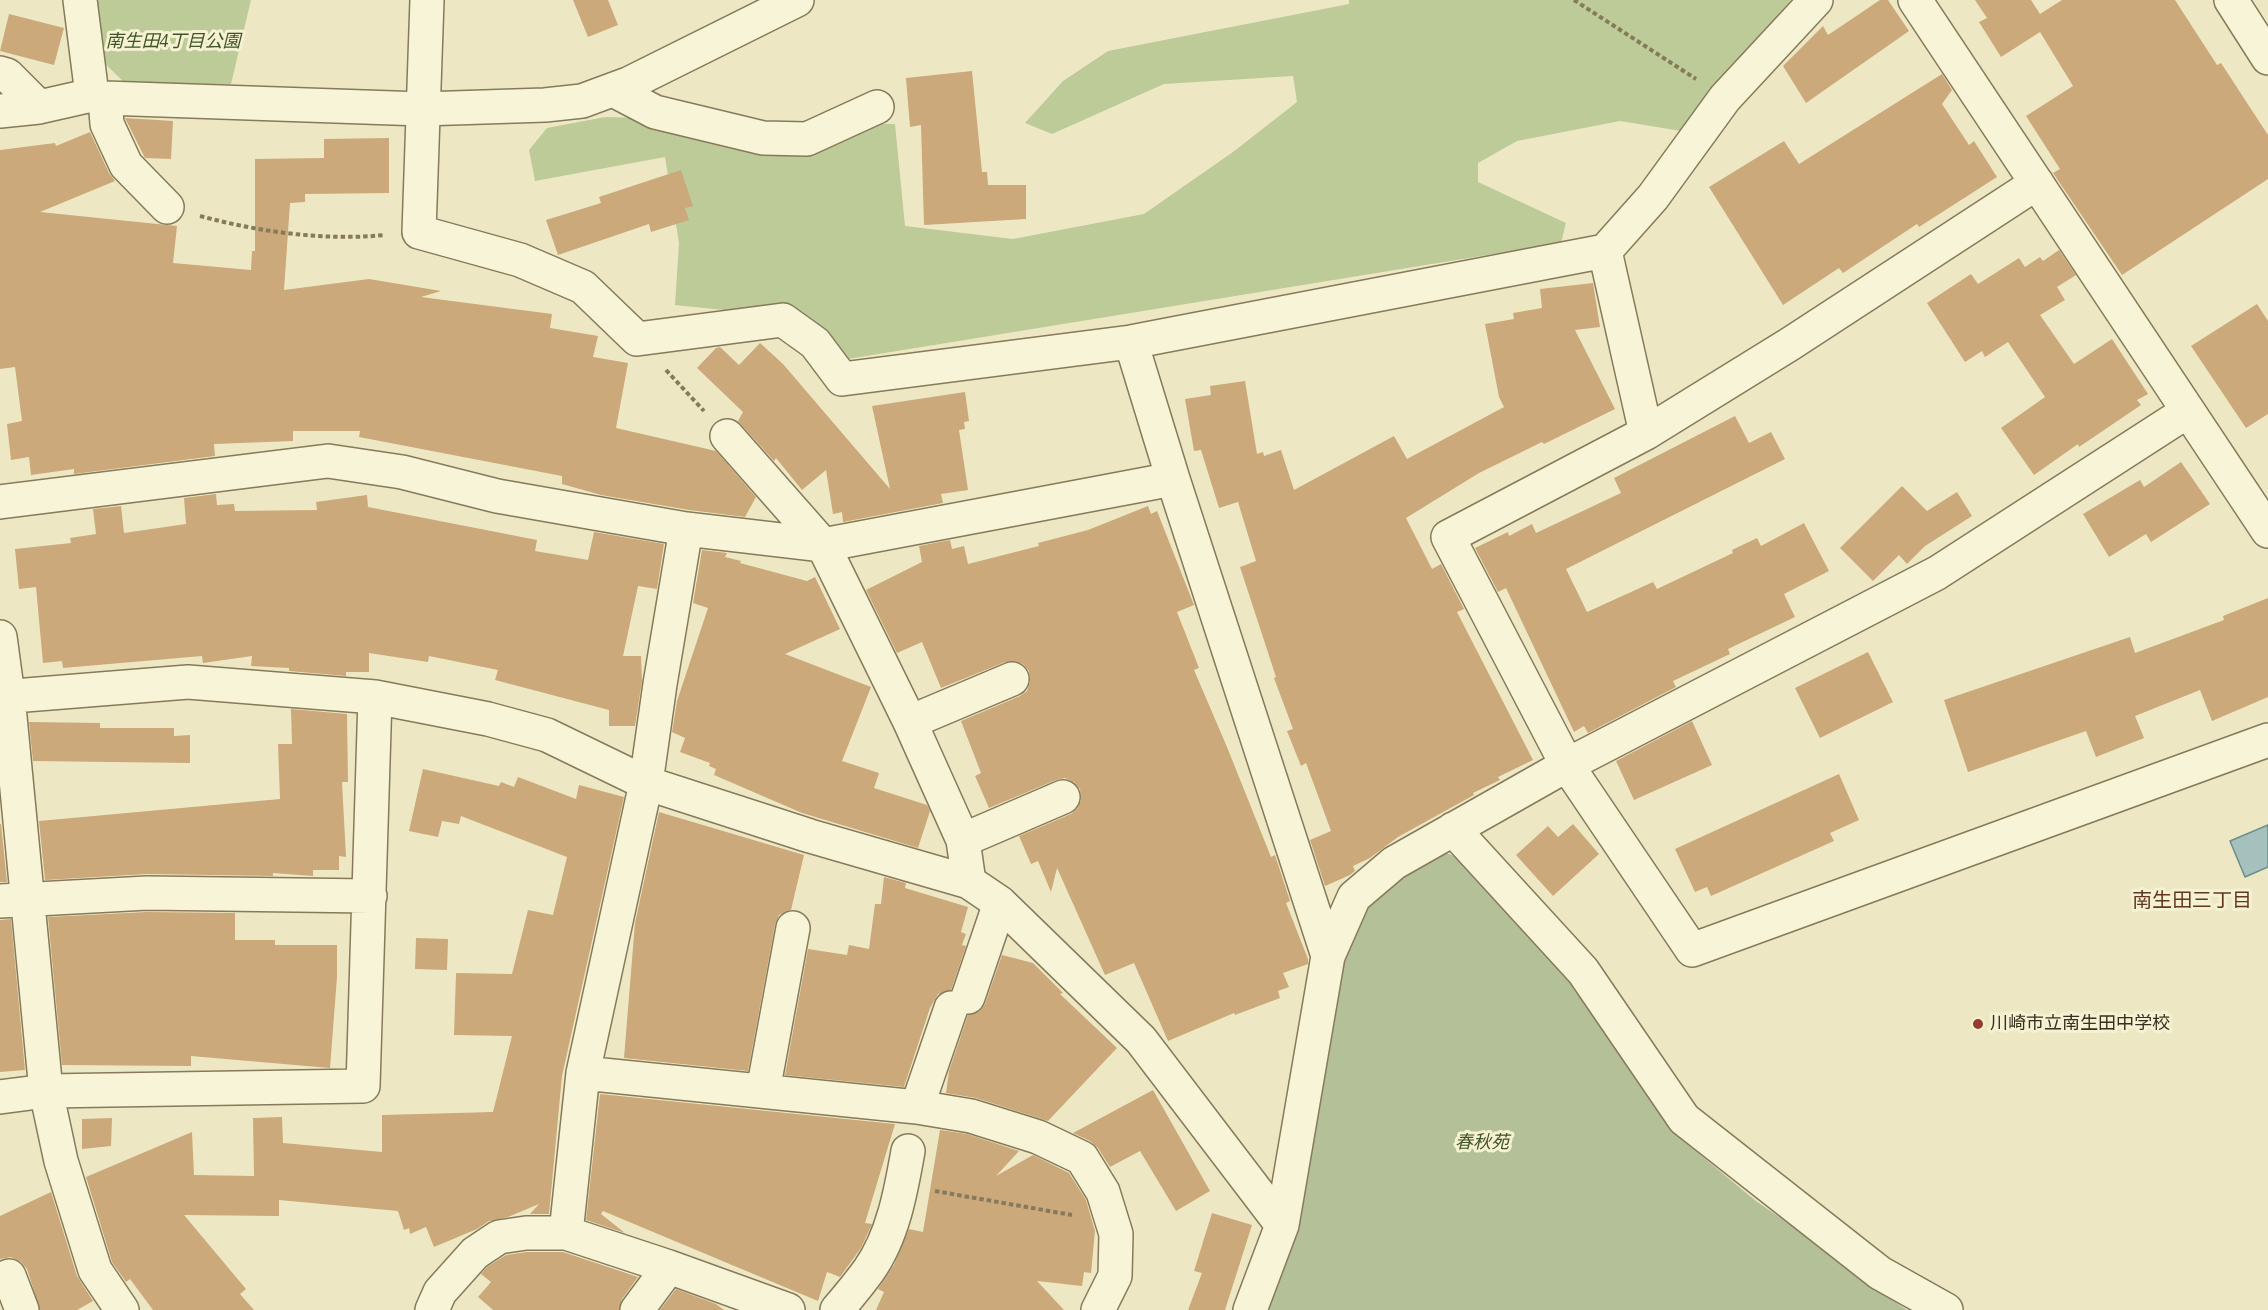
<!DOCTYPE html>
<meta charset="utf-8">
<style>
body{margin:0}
canvas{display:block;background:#ede8c3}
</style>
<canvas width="2268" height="1310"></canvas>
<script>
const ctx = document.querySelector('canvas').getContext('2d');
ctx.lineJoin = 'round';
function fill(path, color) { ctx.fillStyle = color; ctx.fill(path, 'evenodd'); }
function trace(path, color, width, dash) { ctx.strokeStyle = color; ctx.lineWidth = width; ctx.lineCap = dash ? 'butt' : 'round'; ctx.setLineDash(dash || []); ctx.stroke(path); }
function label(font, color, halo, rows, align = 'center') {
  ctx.font = font + ' "Times New Roman","Noto Sans JP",serif'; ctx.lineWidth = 6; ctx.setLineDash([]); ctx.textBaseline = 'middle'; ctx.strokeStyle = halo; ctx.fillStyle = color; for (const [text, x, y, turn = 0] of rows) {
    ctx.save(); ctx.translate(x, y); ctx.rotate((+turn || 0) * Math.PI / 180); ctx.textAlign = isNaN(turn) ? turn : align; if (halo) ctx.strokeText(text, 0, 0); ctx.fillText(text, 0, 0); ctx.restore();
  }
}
const green = new Path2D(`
 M 95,0 L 251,0 L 231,84 L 125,83 L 98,57 Z
 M 1349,0 L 1791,0 L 1681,131 L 1620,121 L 1517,141 L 1478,163 L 1478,182 L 1566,223 L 1561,243 L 848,359 L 782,316 L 675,305 L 679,243 L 665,157 L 535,181 L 529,150 L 547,128 L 605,117 L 895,124 L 905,226 L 1013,239 L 1144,214 L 1233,152 L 1297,102 L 1293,76 L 1164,84 L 1052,134 L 1025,123 L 1063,81 L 1108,51 L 1349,4 Z`);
const cemetery = new Path2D(`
 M 1444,852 L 1459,858 L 1567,977 L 1574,990 L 1613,1038 L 1676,1135 L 1756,1201 L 1818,1244 L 1858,1277 L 1907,1310 L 1262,1310 L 1348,936 L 1374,899 L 1404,877 Z`);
const water = new Path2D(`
 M 2268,825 L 2268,867 L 2245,877 L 2230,841 Z`);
const building = new Path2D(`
 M 573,0 L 608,0 L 618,25 L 588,37 Z
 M 1880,0 L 1888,0 L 1909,31 L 1806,103 L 1783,66 L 1823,26 L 1828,35 Z
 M 1975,0 L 2031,0 L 2040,14 L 2062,0 L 2175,0 L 2217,65 L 2221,63 L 2268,135 L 2268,179 L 2122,275 L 2053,173 L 2060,169 L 2026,116 L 2073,86 L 2040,32 L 2001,57 L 1979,22 L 1987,18 Z
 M 9,14 L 64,28 L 54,65 L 0,51 Z
 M 972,71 L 982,172 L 987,172 L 988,185 L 1026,185 L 1026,219 L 924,225 L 921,125 L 910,127 L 906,78 Z
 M 1942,74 L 1952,90 L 1942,104 L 1969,145 L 1974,141 L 1997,177 L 1919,227 L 1917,224 L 1843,273 L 1839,268 L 1783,305 L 1709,187 L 1784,141 L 1799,164 Z
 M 125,118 L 173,121 L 171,159 L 145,158 Z
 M 90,132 L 109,173 L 115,181 L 40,212 L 177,226 L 173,263 L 251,270 L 252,251 L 255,251 L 255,159 L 324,158 L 324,139 L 389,138 L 389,193 L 305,194 L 305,202 L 290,203 L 284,290 L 369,279 L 441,291 L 421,297 L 552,314 L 550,328 L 598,336 L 593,357 L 628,363 L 616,428 L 716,451 L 756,497 L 745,517 L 689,510 L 601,495 L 562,484 L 562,476 L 359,437 L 360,431 L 293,431 L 293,441 L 214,444 L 215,456 L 74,474 L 74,469 L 31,475 L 29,457 L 11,460 L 7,424 L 22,421 L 15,367 L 0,369 L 0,150 L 55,143 L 56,146 Z
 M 681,170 L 693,206 L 685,208 L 689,220 L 651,232 L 649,224 L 558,255 L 546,220 L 601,203 L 599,197 Z
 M 2059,250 L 2076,275 L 2057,287 L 2065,300 L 2040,315 L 2074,364 L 2112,339 L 2148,394 L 2137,400 L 2141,405 L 2079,447 L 2078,444 L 2034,475 L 2001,428 L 2045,397 L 2008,342 L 1985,357 L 1982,351 L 1965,362 L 1927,303 L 1971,274 L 1978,284 L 2019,258 L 2025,267 L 2040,257 L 2043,261 Z
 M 1593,283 L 1600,327 L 1575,330 L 1615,409 L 1544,444 L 1542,442 L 1479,473 L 1406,518 L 1432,569 L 1441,564 L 1464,609 L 1457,612 L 1533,760 L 1498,777 L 1500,780 L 1473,793 L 1474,795 L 1398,837 L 1370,858 L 1353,866 L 1355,871 L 1350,875 L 1325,886 L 1310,840 L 1331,831 L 1306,763 L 1301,766 L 1287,731 L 1293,729 L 1274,678 L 1276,677 L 1240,567 L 1256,561 L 1238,502 L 1219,508 L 1201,450 L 1194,451 L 1185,399 L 1211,395 L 1210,386 L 1245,381 L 1257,454 L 1263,452 L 1264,456 L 1281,450 L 1294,490 L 1394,436 L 1407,459 L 1504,407 L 1499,397 L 1485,324 L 1514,319 L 1513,313 L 1542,308 L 1540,289 Z
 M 2257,304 L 2268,321 L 2268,414 L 2246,428 L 2191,346 Z
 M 760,343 L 783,364 L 890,489 L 872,406 L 965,392 L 969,421 L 964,422 L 965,429 L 959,430 L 968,490 L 941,494 L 943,503 L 843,522 L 842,512 L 833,514 L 826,470 L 802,490 L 776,458 L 774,461 L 738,421 L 743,412 L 697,368 L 716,348 L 720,347 L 739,365 Z
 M 1735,416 L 1749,443 L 1771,432 L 1785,459 L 1566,569 L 1587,612 L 1653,582 L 1657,589 L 1733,553 L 1732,550 L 1757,538 L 1761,546 L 1804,523 L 1829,571 L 1784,594 L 1795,617 L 1728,649 L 1730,654 L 1673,681 L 1676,687 L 1588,733 L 1584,726 L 1574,732 L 1506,588 L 1498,592 L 1475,548 L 1508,532 L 1509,536 L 1532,524 L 1536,533 L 1621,493 L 1614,478 Z
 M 2181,462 L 2210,504 L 2151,542 L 2146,534 L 2109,557 L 2083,514 L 2140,480 L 2144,487 Z
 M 1902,486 L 1927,511 L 1957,492 L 1972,516 L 1925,546 L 1907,564 L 1899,555 L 1873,581 L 1840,548 Z
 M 216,494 L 217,505 L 234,504 L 235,511 L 317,510 L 316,502 L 367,495 L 368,507 L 537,540 L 535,551 L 588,560 L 594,532 L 664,544 L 657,589 L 638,586 L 623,656 L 641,656 L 642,681 L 635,726 L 609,726 L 609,710 L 495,680 L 498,670 L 429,656 L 428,662 L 369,653 L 369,672 L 346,672 L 346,676 L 289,671 L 289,668 L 251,666 L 252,656 L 203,663 L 202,656 L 63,668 L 62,661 L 43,663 L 36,587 L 19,589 L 15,549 L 71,543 L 70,538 L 96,534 L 93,509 L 121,506 L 124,533 L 186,524 L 184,498 Z
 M 1148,506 L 1151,514 L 1157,511 L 1194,605 L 1177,612 L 1199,668 L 1194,670 L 1227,747 L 1271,857 L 1275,855 L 1290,901 L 1286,903 L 1308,959 L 1308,964 L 1283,973 L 1289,987 L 1278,991 L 1280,998 L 1235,1015 L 1234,1013 L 1168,1041 L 1134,963 L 1105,975 L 1057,868 L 1051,892 L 1038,861 L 1031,864 L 1019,836 L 1071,814 L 1078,808 L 1081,800 L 1080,789 L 1074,782 L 1065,778 L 1056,780 L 989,808 L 975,776 L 981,773 L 961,721 L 1020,696 L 1027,691 L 1030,682 L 1029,671 L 1023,664 L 1015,661 L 1005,662 L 941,688 L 922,642 L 897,653 L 866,590 L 922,562 L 919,546 L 950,540 L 952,549 L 964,546 L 968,564 L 1039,546 L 1038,543 L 1088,530 Z
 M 702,550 L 727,553 L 725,557 L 741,561 L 740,563 L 807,581 L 815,577 L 840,629 L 785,654 L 871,687 L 842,761 L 879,773 L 874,788 L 927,805 L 930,811 L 918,848 L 802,813 L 714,775 L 716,769 L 709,766 L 710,763 L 680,752 L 685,738 L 672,732 L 677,701 L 708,608 L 693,603 Z
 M 2268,598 L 2268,697 L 2212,721 L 2200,690 L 2135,716 L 2144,738 L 2096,757 L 2086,731 L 1968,772 L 1944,700 L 2130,637 L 2135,653 L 2224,620 L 2223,616 Z
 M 1868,652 L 1893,702 L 1820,738 L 1795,688 Z
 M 291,709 L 347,714 L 348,782 L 342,782 L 346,857 L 339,856 L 339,870 L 313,870 L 313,876 L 273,873 L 273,876 L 147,874 L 45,880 L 39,821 L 280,799 L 278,744 L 292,744 Z
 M 1692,721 L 1712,765 L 1634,800 L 1616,761 Z
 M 29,722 L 100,723 L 100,728 L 174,728 L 174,736 L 190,735 L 190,763 L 33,761 Z
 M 423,769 L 499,786 L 501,782 L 514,787 L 518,777 L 576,799 L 579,785 L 624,797 L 562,1076 L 549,1214 L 530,1214 L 539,1204 L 508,1217 L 489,1221 L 477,1229 L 434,1247 L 426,1227 L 410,1234 L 409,1228 L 404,1230 L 398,1211 L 279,1200 L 279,1216 L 184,1215 L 246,1289 L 240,1294 L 254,1310 L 153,1310 L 130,1279 L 126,1282 L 112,1262 L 86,1177 L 192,1132 L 194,1175 L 254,1176 L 253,1118 L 282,1117 L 283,1143 L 382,1152 L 382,1115 L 493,1112 L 512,1036 L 454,1035 L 456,973 L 512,974 L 528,910 L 553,915 L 567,857 L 461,816 L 459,824 L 442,821 L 438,837 L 409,831 Z
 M 1839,774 L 1859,820 L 1830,833 L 1834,841 L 1711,896 L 1707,887 L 1695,892 L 1675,849 Z
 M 659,812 L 804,855 L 791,910 L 779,915 L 775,925 L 748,1071 L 624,1058 L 635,923 Z
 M 0,824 L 1,824 L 7,882 L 0,882 Z
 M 1573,824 L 1599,854 L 1553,896 L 1516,855 L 1548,826 L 1558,837 Z
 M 884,877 L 906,883 L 905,888 L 968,907 L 961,932 L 966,934 L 962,945 L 966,946 L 951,990 L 938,994 L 930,1008 L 904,1087 L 785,1075 L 808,949 L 847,955 L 849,945 L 869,949 L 875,904 L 881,904 Z
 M 147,912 L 235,913 L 235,940 L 275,940 L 275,945 L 337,945 L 337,977 L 330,1068 L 191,1056 L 191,1066 L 62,1065 L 48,917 Z
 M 11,919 L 25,1070 L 0,1072 L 0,920 Z
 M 416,938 L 448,939 L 447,970 L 415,969 Z
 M 1002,955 L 1033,963 L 1063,993 L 1060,994 L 1117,1048 L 1048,1121 L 976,1098 L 946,1093 L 949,1071 L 968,1015 L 980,1011 L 985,1004 Z
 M 1153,1090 L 1210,1191 L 1176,1211 L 1140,1151 L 1110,1167 L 1098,1148 L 1090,1141 L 1073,1133 Z
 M 600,1094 L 895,1124 L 865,1223 L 872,1224 L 861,1248 L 840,1277 L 827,1272 L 818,1301 L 603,1211 L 601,1214 L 625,1233 L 586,1220 Z
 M 112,1118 L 111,1146 L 82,1149 L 82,1119 Z
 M 940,1130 L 967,1134 L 1019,1151 L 996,1176 L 1033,1155 L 1069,1173 L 1086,1200 L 1095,1231 L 1091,1273 L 1084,1272 L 1082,1286 L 1037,1281 L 1064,1310 L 876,1310 L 884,1292 L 878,1289 L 894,1265 L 909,1229 L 923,1232 Z
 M 51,1192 L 77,1276 L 93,1301 L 77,1310 L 40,1310 L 27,1269 L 21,1262 L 11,1257 L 0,1259 L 0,1216 Z
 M 1212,1213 L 1252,1225 L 1225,1310 L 1188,1310 L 1202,1273 L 1194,1271 Z
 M 527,1252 L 563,1252 L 638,1277 L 622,1299 L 619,1310 L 493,1310 L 478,1297 L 491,1282 L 481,1274 L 487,1267 L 506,1255 Z
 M 676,1289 L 716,1304 L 724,1310 L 660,1310 Z`);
const path = new Path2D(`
 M 1574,0 L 1696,79
 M 200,216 C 260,232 324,241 385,235
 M 666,370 L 704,411
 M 935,1191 L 1072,1215`);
const minor = new Path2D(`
 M 80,0 L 92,95
 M 427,0 L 419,232 L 520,260 L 583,287 L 637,339 L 783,320 L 815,343 L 842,379 L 1131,342 L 1605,251 L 1653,197 L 1725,98 L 1816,0
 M 1915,0 L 2268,531
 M 2231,0 L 2268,58
 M 0,73 L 7,75 L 39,107
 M 613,90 L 655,112 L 763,138 L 807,139 L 877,107
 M 105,98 L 107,124 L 126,165 L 167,207
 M 0,111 L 39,107 L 92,95 L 105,98 L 422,109 L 545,105 L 582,101 L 628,84 L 797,0
 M 2037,183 L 1790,344 L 1646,433 L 1448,537 L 1567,765 L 1692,950 L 2268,740
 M 1605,251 L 1646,433
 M 1131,342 L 1173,479 L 1328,956
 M 727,436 L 823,545 L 910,722 L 963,840 L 969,882 L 1000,903 L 1141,1040 L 1282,1225
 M 0,502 L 328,461 L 402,472 L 497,496 L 686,529 L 823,545 L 1173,479
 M 0,637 L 8,696 L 46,1091 L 61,1161 L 95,1270 L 122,1310
 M 0,697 L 188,682 L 375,697 L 488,719 L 547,735 L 646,783 L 810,836 L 969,882
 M 910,722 L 1012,679
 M 1453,829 L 1583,971 L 1684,1119 L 1880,1273 L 1946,1310
 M 963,840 L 1063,797
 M 0,901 L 147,893 L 370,896
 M 968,997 L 1000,903
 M 583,1073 L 917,1107 L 971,1116 L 1038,1137 L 1082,1158 L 1103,1192 L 1116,1234 L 1115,1276 L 1098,1310
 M 763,1091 L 793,928
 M 0,1097 L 46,1091 L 363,1086 L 375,697
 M 917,1107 L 951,1008
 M 566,1233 L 583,1073 L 646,783 L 660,684 L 686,529
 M 0,1280 L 9,1276 L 22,1310
 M 432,1310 L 440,1292 L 475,1253 L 499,1237 L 526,1233 L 566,1233 L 669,1267 L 788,1310
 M 637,1310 L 669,1267
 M 837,1310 C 848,1297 859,1284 869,1270 C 893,1236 901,1191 908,1151
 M 1250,1310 L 1282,1225 L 1328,956 L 1354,897 L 1394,863 L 1567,765 L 1937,573 L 2188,411`);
const markers = [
 [1978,1024,6,"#953c2b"]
];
const parkNames = [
 ["南生田4丁目公園",173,42],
 ["春秋苑",1482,1143]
];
const poiNames = [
 ["川崎市立南生田中学校",1990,1024]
];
const neighbourhoodNames = [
 ["南生田三丁目",2192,902]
];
fill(green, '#bccb98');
fill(cemetery, '#b4c097');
fill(water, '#a5c0bd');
trace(water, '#6c8e8c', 1.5);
fill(building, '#cba97a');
trace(minor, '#877a5a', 36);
trace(path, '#877a5a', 4, [4.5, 3]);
trace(minor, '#f8f4d7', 33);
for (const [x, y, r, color] of markers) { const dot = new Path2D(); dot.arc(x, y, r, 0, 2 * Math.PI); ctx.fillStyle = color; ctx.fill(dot); trace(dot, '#f5f1d3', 2); }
label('italic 18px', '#405425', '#f5f1d3', parkNames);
label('18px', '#382f1e', '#f5f1d3', poiNames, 'left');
label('20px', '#63381e', '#f5f1d3', neighbourhoodNames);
</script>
